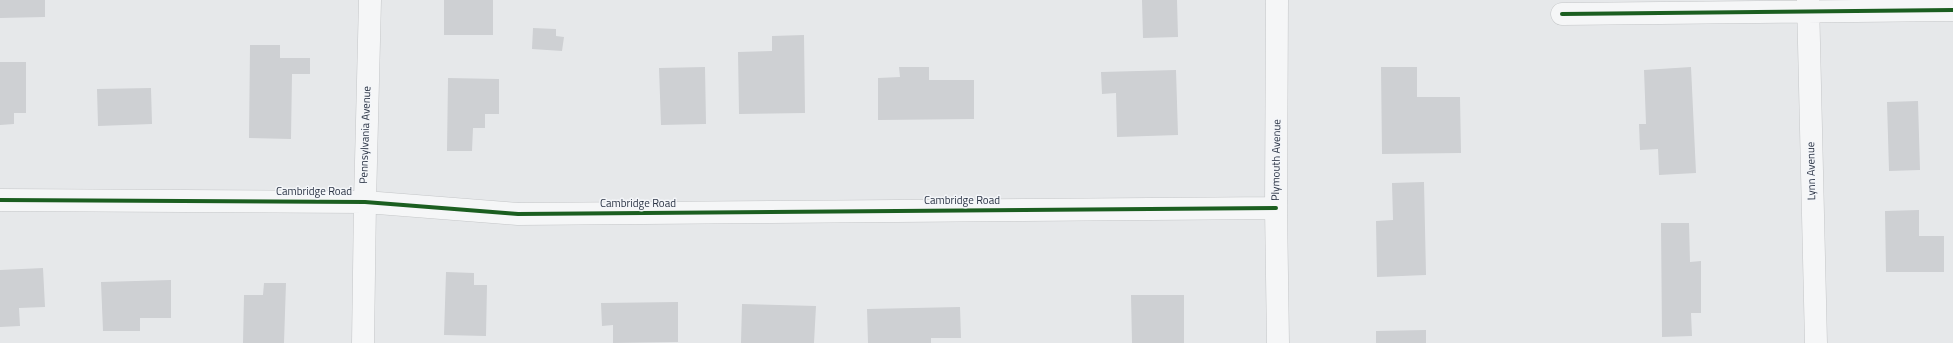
<!DOCTYPE html>
<style>
body{margin:0}
canvas{display:block;background:#e6e8ea}
</style>
<canvas width="1953" height="343"></canvas>
<script>
const ctx = document.querySelector('canvas').getContext('2d');
ctx.lineJoin = 'round';
function fill(path, color) { ctx.fillStyle = color; ctx.fill(path, 'evenodd'); }
function trace(path, color, width, dash) { ctx.strokeStyle = color; ctx.lineWidth = width; ctx.lineCap = dash ? 'butt' : 'round'; ctx.setLineDash(dash || []); ctx.stroke(path); }
function label(font, color, halo, rows, align = 'center') {
  ctx.font = font + ' "Titillium Web",sans-serif'; ctx.lineWidth = 3; ctx.setLineDash([]); ctx.textBaseline = 'middle'; ctx.strokeStyle = halo; ctx.fillStyle = color; for (const [text, x, y, turn = 0] of rows) {
    ctx.save(); ctx.translate(x, y); ctx.rotate((+turn || 0) * Math.PI / 180); ctx.textAlign = isNaN(turn) ? turn : align; if (halo) ctx.strokeText(text, 0, 0); ctx.fillText(text, 0, 0); ctx.restore();
  }
}
const building = new Path2D(`
 M 0,0 L 45,0 L 45,17 L 0,18 Z
 M 444,0 L 493,0 L 493,35 L 444,35 Z
 M 1142,0 L 1177,0 L 1178,37 L 1143,38 Z
 M 533,28 L 556,29 L 556,36 L 564,37 L 562,51 L 532,49 Z
 M 804,35 L 805,113 L 739,114 L 738,52 L 772,51 L 772,36 Z
 M 250,45 L 280,45 L 280,58 L 310,58 L 310,74 L 292,74 L 291,139 L 249,138 Z
 M 0,62 L 26,62 L 26,113 L 14,113 L 14,124 L 0,125 Z
 M 705,67 L 706,124 L 661,125 L 659,68 Z
 M 899,67 L 929,67 L 929,80 L 974,80 L 974,119 L 878,120 L 878,78 L 900,77 Z
 M 1381,67 L 1417,67 L 1417,97 L 1460,97 L 1461,153 L 1382,154 Z
 M 1691,67 L 1696,173 L 1659,175 L 1658,149 L 1640,150 L 1639,124 L 1646,124 L 1644,70 Z
 M 1176,70 L 1178,135 L 1117,137 L 1116,93 L 1102,94 L 1101,72 Z
 M 448,78 L 499,79 L 499,114 L 485,114 L 485,128 L 473,128 L 472,151 L 447,151 Z
 M 151,88 L 152,124 L 98,126 L 97,89 Z
 M 1918,101 L 1920,170 L 1889,171 L 1887,102 Z
 M 1424,182 L 1426,275 L 1377,277 L 1376,221 L 1393,220 L 1392,183 Z
 M 1919,210 L 1919,236 L 1944,236 L 1944,272 L 1886,272 L 1885,211 Z
 M 1661,223 L 1689,223 L 1690,262 L 1701,261 L 1701,313 L 1691,313 L 1692,336 L 1662,337 Z
 M 43,268 L 45,307 L 19,308 L 20,326 L 0,327 L 0,270 Z
 M 446,272 L 474,273 L 474,285 L 487,285 L 486,336 L 444,335 Z
 M 171,280 L 171,318 L 140,318 L 140,331 L 103,331 L 101,282 Z
 M 264,283 L 286,283 L 284,343 L 243,343 L 244,295 L 263,295 Z
 M 1131,295 L 1184,295 L 1184,343 L 1132,343 Z
 M 678,302 L 678,342 L 613,343 L 613,325 L 602,326 L 601,303 Z
 M 742,304 L 816,306 L 814,343 L 741,343 Z
 M 960,307 L 961,338 L 931,338 L 931,343 L 868,343 L 867,309 Z
 M 1426,330 L 1426,343 L 1376,343 L 1376,331 Z`);
const minor = new Path2D(`
 M 1277,0 L 1276,208 L 1278,343
 M 1808,0 L 1816,343
 M 1562,14 L 1953,10
 M 0,200 L 365,202 L 518,214 L 1276,208
 M 363,343 L 365,202 L 370,0`);
const cycleway = new Path2D(`
 M 1562,14 L 1953,10
 M 0,200 L 365,202 L 518,214 L 1276,208`);
const streetNames = [
 ["Pennsylvania Avenue",366,135,-88],
 ["Plymouth Avenue",1277,160,-89],
 ["Lynn Avenue",1812,171,-91],
 ["Cambridge Road",314,192],
 ["Cambridge Road",962,201],
 ["Cambridge Road",638,204]
];
fill(building, '#ced0d3');
trace(minor, '#c4c6c8', 23);
trace(minor, '#f5f6f7', 22);
trace(cycleway, '#1b5e20', 4);
label('11px', '#2b3445', '#f4f6f9', streetNames);
</script>
